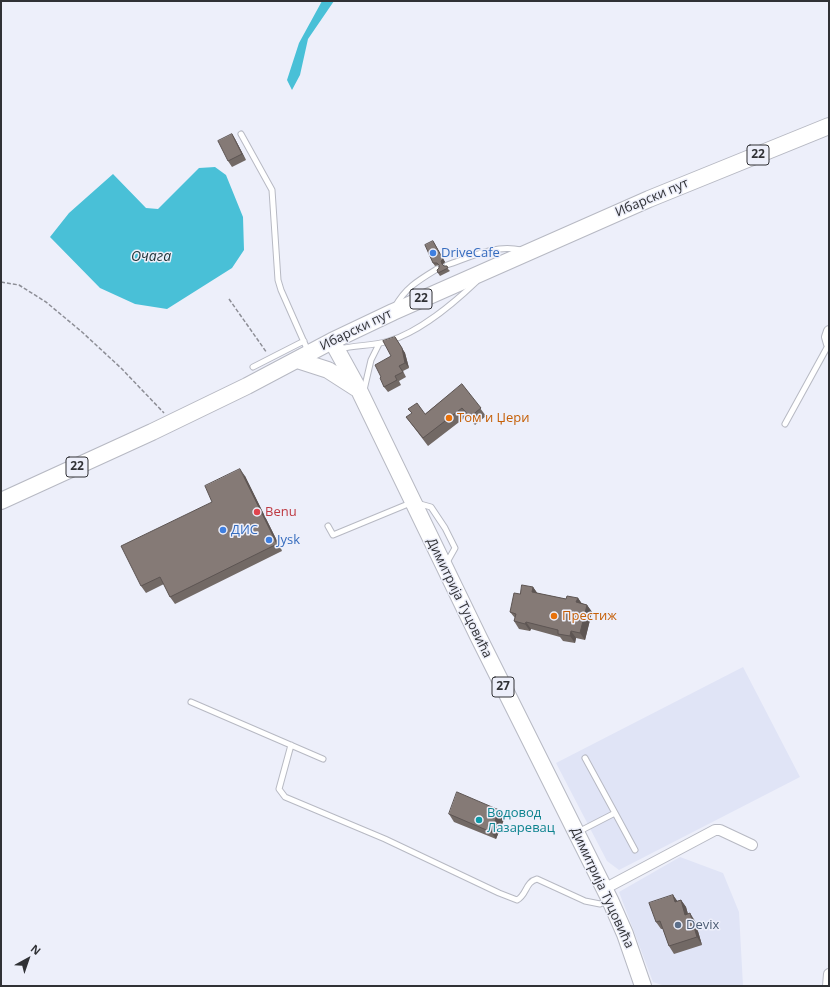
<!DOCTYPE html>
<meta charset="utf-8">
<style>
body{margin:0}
#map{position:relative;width:830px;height:987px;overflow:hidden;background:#edeffa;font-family:"Open Sans",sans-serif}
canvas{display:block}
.frame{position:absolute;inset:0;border:2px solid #303135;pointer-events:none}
.north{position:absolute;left:8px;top:939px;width:40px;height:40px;-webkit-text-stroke:3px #edeffa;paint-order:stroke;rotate:40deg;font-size:11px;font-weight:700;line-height:16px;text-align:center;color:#303135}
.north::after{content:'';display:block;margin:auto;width:14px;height:18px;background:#303135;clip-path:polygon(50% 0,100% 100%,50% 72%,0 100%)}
</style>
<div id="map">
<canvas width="830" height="987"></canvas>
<div class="frame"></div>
<div class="north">N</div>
</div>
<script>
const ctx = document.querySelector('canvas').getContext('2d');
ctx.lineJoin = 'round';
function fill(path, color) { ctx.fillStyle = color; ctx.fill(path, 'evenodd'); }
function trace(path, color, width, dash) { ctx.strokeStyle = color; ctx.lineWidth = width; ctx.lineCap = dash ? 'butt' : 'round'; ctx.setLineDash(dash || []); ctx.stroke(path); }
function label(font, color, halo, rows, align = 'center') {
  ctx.font = font + ' "Open Sans",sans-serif'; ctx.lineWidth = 3; ctx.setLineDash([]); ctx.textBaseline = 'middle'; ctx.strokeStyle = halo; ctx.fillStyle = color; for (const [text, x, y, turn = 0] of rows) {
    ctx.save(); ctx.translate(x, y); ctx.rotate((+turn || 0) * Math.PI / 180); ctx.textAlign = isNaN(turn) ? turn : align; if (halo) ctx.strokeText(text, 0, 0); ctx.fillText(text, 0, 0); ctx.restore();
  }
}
const built = new Path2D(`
 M 743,667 L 800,777 L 619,870 L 607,861 L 556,763 Z
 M 680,857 L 723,873 L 739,912 L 743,986 L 665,986 L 653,982 L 619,892 Z`);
const water = new Path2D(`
 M 322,1 L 334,1 L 308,39 L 300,75 L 292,90 L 287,80 L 299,43 Z
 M 215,167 L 226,175 L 243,217 L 244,250 L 232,268 L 167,309 L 135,304 L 100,288 L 50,237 L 69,213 L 113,174 L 146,208 L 158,209 L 199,168 Z`);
const path = new Path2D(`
 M 1,282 L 19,285 L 46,302 L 82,332 L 121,368 L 164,413
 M 229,299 L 267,353`);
const lane = new Path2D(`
 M 241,134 L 272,190 L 278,280 L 281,290 L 308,351
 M 447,265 C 471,257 495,244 521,250
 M 395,307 C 405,288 419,280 437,269
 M 340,349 C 356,345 373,346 389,341 C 419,332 454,303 476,282
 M 253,367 L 304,341
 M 364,390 L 371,360 L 379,344
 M 785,424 L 829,344
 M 328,526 L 333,535 L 413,502 L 431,507 L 445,528 L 455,548 L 446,564
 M 191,702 L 323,759
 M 291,745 L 279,789 L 285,797 L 385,839 L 499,893 L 517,900 C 527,895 525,882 537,879 L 585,901 L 600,904 L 609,900
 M 615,813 L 635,850
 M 578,832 L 615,813 L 585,758`);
const street = new Path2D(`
 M 829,331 L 827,337 L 829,344
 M 604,889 L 715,830 L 720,830 L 752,845
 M 828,986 L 829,974`);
const primary = new Path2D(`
 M 332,341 L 359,390 L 479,638 L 610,900 L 625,934 L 643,986
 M 297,360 L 328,370 L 356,388
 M 1,501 L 152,432 L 247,386 L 332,341 L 393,312 L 649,199 L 829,126`);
const wall = new Path2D(`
 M 232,134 L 235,139 L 246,160 L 232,167 L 228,161 Z
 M 433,241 L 445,262 L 443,264 L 443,266 L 448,269 L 450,271 L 440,276 L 438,273 L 439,268 L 439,265 L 435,266 L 433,263 Z
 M 395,337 L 405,353 L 409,368 L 403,371 L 406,377 L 399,381 L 401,385 L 388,392 L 384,387 L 381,377 L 391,356 Z
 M 462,384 L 486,416 L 475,425 L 467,416 L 428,446 L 406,417 L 425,414 Z
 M 245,476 L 282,551 L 175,604 L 170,597 L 164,584 L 146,593 L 141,586 L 212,502 Z
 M 533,587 L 537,593 L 566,599 L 578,598 L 581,603 L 587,605 L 592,612 L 585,640 L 576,638 L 575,643 L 563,641 L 560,637 L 531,629 L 530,631 L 519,629 L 514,621 L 515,618 L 510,612 L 520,594 Z
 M 449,814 L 505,817 L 496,839 L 454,822 Z
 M 673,895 L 677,901 L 681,900 L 686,907 L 688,914 L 695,921 L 702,945 L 674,954 L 669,946 L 663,929 L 661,929 L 656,922 Z`);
const shadedWall = new Path2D(`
 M 232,134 L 235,139 L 246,160 L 242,154 Z
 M 433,241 L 445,262 L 443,264 L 443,267 L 441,261 Z
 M 395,337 L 405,353 L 409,368 L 405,363 Z
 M 240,469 L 245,476 L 282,551 L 277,544 Z
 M 533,587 L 538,594 L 532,592 Z
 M 578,598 L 583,605 L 576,602 Z
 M 587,605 L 592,612 L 585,640 L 580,633 Z
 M 526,622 L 531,629 L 530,631 L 525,624 Z
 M 571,631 L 576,638 L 575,643 L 570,636 Z
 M 499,810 L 505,817 L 496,839 L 491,832 Z
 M 673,895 L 678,902 L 675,902 Z
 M 681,900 L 686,907 L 690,922 L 685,915 Z
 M 690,913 L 695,921 L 702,945 L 697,937 Z`);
const building = new Path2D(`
 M 232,134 L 242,154 L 228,161 L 218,141 Z
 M 433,241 L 443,259 L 441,261 L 442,264 L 444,266 L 447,266 L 448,268 L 438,273 L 437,270 L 439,268 L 439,265 L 437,263 L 433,263 L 425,245 Z
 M 395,337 L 402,348 L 405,363 L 399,366 L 403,372 L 395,376 L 397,380 L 384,387 L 380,378 L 381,377 L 375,365 L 391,356 L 383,341 Z
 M 462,384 L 481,408 L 470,417 L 462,408 L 423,438 L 406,417 L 412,413 L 408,409 L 417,403 L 425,414 Z
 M 240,469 L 277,544 L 170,597 L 160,577 L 141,586 L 121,546 L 212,502 L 205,486 Z
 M 522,585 L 533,587 L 532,592 L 566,599 L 567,596 L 578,598 L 576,602 L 587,605 L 580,633 L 571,631 L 570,636 L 558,634 L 558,630 L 526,622 L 525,624 L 514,621 L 516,614 L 510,612 L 514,593 L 520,594 Z
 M 457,792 L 499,810 L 491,832 L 449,814 Z
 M 673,895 L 675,902 L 681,900 L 685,915 L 690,913 L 697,937 L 669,946 L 660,921 L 656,922 L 649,903 Z`);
const markers = [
 [433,253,4,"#3f7fe0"],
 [449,418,4,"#e8710a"],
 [257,512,4,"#e0444e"],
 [223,530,4,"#3f7fe0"],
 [269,540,4,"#3f7fe0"],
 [554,616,4,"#e8710a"],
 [479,820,4,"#0f9aa8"],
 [678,925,4,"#5c6f8a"]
];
const shields = [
 [758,155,22],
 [421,299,22],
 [77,467,22],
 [503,687,22]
];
const shieldNames = [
 ["22",758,155],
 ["22",421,299],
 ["22",77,467],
 ["27",503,687]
];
const streetNames = [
 ["Ибарски пут",652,198,-23],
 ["Ибарски пут",356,330,-26],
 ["Димитрија Туцовића",459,598,64],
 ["Димитрија Туцовића",602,888,65]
];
const shopNames = [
 ["DriveCafe",441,253],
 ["ДИС",231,530],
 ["Jysk",277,540]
];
const foodNames = [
 ["Том и Џери",457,418],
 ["Престиж",562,616]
];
const healthNames = [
 ["Benu",265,512]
];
const cultureNames = [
 ["Водовод",487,813],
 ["Лазаревац",487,828]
];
const serviceNames = [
 ["Devix",686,925]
];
const waterNames = [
 ["Очага",151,257]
];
fill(built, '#e0e4f6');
fill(water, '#49c0d7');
trace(lane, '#b7b9c3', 7);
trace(street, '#b7b9c3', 12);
trace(primary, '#b7b9c3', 18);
trace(path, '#8d8e96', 1.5, [4, 2]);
trace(lane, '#fff', 5);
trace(street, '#fff', 10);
trace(primary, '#fff', 16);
fill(wall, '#726965');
fill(shadedWall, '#5d5553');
fill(building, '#857a76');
trace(building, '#5d5553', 1);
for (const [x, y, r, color] of markers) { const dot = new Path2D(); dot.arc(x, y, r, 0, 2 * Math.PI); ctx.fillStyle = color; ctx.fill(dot); trace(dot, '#edeffa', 1.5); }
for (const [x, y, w] of shields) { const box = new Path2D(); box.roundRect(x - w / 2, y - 10, w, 20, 3); ctx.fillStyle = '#edeffa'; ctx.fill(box); trace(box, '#303135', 1); }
label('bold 12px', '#303135', null, shieldNames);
label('13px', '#303135', '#edeffa', streetNames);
label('13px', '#366cbe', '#edeffa', shopNames, 'left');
label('13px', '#c56008', '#edeffa', foodNames, 'left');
label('13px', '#be3a42', '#edeffa', healthNames, 'left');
label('13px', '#0d838f', '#edeffa', cultureNames, 'left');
label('13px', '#4e5e75', '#edeffa', serviceNames, 'left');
label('italic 14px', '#1e3337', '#edeffa', waterNames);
</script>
